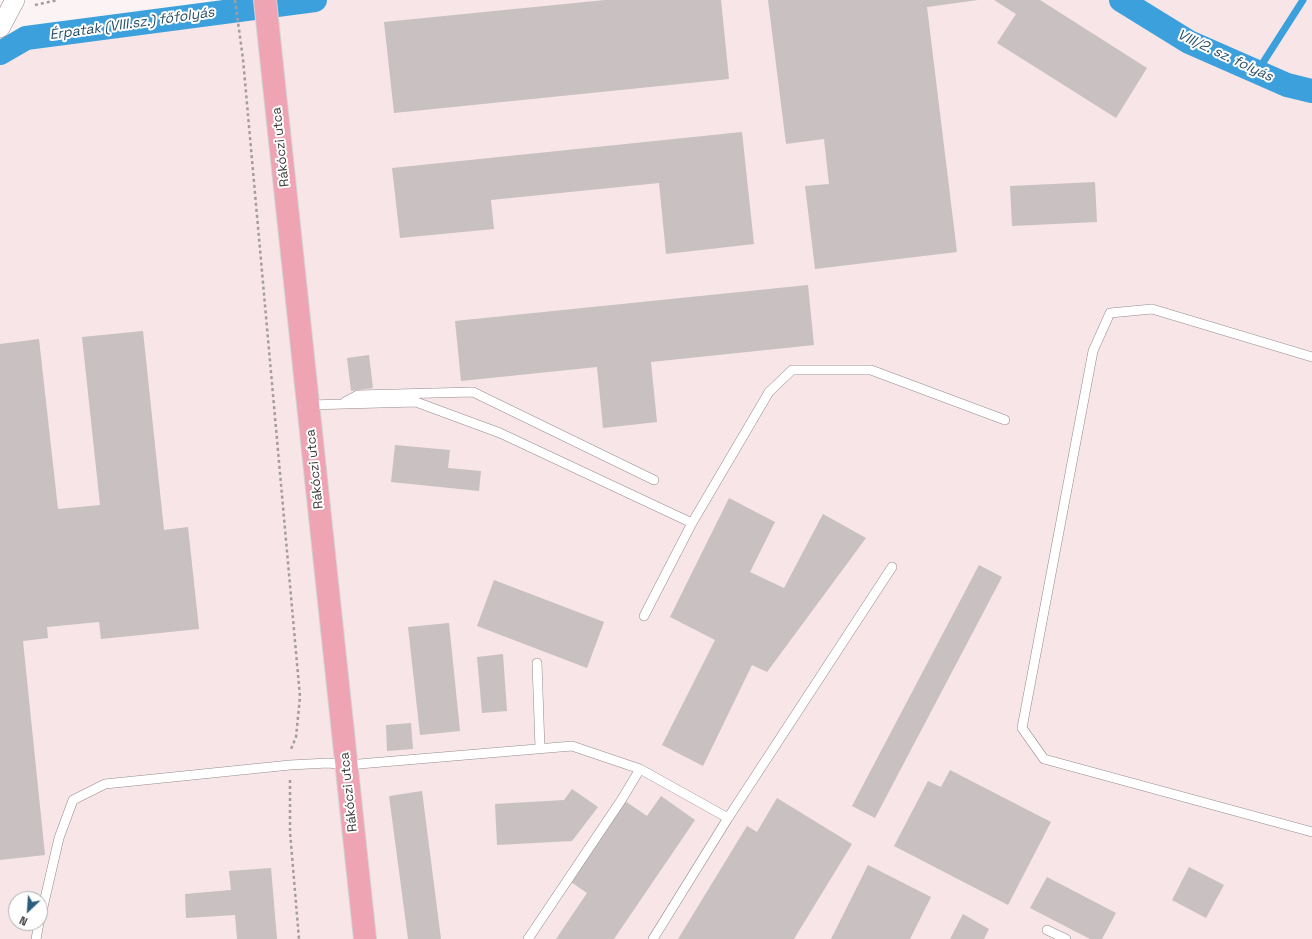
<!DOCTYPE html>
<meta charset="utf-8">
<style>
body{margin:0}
#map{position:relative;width:1312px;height:939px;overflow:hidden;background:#fcf3f4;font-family:"Space Grotesk",sans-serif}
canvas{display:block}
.north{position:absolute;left:8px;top:891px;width:40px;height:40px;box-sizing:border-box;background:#fff;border:1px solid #b1afaf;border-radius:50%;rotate:205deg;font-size:11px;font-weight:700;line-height:16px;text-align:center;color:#3c3838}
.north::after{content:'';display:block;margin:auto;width:14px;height:18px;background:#2e5d7c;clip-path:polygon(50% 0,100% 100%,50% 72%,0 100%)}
</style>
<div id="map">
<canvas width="1312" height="939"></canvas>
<div class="north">N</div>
</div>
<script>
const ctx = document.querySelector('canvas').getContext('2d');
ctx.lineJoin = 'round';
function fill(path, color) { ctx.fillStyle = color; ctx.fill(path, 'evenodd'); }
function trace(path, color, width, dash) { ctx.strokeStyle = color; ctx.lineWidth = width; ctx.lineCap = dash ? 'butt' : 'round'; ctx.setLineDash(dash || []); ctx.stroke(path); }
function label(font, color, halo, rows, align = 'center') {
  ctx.font = font + ' "Space Grotesk",sans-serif'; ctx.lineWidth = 4; ctx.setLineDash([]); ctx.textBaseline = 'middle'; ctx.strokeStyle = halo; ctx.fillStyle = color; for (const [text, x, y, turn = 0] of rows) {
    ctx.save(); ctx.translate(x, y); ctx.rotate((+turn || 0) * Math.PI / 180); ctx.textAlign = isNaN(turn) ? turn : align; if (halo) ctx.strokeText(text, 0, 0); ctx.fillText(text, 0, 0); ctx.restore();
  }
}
const built = new Path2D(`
 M 226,0 L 1312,0 L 1312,939 L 0,939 L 0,36 ZM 16,899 L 40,899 L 40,923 L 16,923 Z`);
const stream = new Path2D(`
 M 1257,72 L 1303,0`);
const canal = new Path2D(`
 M 1121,0 L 1189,42 L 1287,85 L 1312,91
 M 0,53 L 26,38 L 315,0`);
const building = new Path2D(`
 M 605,0 L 721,0 L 729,79 L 394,113 L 384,22 Z
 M 768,0 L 978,0 L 927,7 L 957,252 L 815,269 L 805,186 L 829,184 L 824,139 L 786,144 Z
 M 994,0 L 1040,0 L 1147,68 L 1116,118 L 997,43 L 1016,14 Z
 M 742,132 L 754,244 L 666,254 L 659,183 L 491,200 L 494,229 L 400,238 L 392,168 Z
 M 1095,182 L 1097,222 L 1012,226 L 1010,186 Z
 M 808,285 L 814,345 L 651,362 L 657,422 L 603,428 L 597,367 L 461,381 L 455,321 Z
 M 143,331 L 164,530 L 188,527 L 199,629 L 101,639 L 99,622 L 47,627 L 48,638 L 23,641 L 45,855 L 0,860 L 0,344 L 39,339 L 58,509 L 100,505 L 82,337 Z
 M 369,355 L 373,388 L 351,391 L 347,358 Z
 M 395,445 L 450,450 L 448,468 L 481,471 L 479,491 L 391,482 Z
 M 729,498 L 775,522 L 750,572 L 784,588 L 823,514 L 866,538 L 767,672 L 752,665 L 703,766 L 662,745 L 715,640 L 670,617 Z
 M 979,565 L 1002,577 L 875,818 L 852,806 Z
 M 494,580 L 604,622 L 587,668 L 477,626 Z
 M 449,623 L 460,731 L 420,735 L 408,627 Z
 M 503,654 L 507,711 L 482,713 L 477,657 Z
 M 411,723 L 413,749 L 387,751 L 386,725 Z
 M 950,770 L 1051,822 L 1008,905 L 894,846 L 928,781 L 941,787 Z
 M 572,789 L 598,807 L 572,841 L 497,845 L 495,804 L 564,800 Z
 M 422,791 L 441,939 L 408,939 L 389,796 Z
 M 661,796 L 695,820 L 614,939 L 556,939 L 587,893 L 568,880 L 622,799 L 647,816 Z
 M 777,798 L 852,844 L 794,939 L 678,939 L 747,826 L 757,832 Z
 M 868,865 L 931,897 L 910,939 L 831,939 Z
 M 1189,867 L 1224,885 L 1206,918 L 1172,900 Z
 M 271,868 L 277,939 L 237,939 L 235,915 L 186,918 L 185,894 L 231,890 L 229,871 Z
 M 1047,877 L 1116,913 L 1102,939 L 1090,939 L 1030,908 Z
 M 963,914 L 989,929 L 984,939 L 950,939 Z`);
const path = new Path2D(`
 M 235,0 L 243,59 L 300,697 L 296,737 L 291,749
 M 35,5 L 58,0
 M 290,780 L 290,832 L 299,939`);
const service = new Path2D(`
 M 1312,357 L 1152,309 L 1110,313 L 1093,351 L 1022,728 L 1044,759 L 1312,832
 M 345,402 L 358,395 L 473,392 L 654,480
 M 309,405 L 416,402 L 500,433 L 692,523
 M 644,616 L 692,523 L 769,392 L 792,370 L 871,370 L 1005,420
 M 537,663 L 540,748
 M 40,920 L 59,838 L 73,800 L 105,784 L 290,765 L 328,763 L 347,765 L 572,746 L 640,769 L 728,818
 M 1047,930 L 1066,939
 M 36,939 L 39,923
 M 528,939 L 622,799 L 640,769
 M 653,939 L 728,818 L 892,567`);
const minor = new Path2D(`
 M 0,28 L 15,0`);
const primary = new Path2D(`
 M 265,0 L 365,939`);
const streetNames = [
 ["Rákóczi utca",281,147,-96],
 ["Rákóczi utca",315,469,-96],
 ["Rákóczi utca",349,792,-96]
];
const waterNames = [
 ["Érpatak (VIII.sz.) főfolyás",132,24,-8],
 ["VIII/2. sz. folyás",1225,56,25]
];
fill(built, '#f7e5e7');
trace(stream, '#3ba0dc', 7);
trace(canal, '#3ba0dc', 24);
fill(building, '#c9c0c1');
trace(service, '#958c8d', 10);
trace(minor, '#958c8d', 20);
trace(primary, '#d4d3d3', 24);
trace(path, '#a49d9d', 2.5, [3, 3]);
trace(service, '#fff', 9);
trace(minor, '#fff', 19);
trace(primary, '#efa4b4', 22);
label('13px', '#3c3838', '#fff', streetNames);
label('italic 14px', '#274f69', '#fff', waterNames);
</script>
